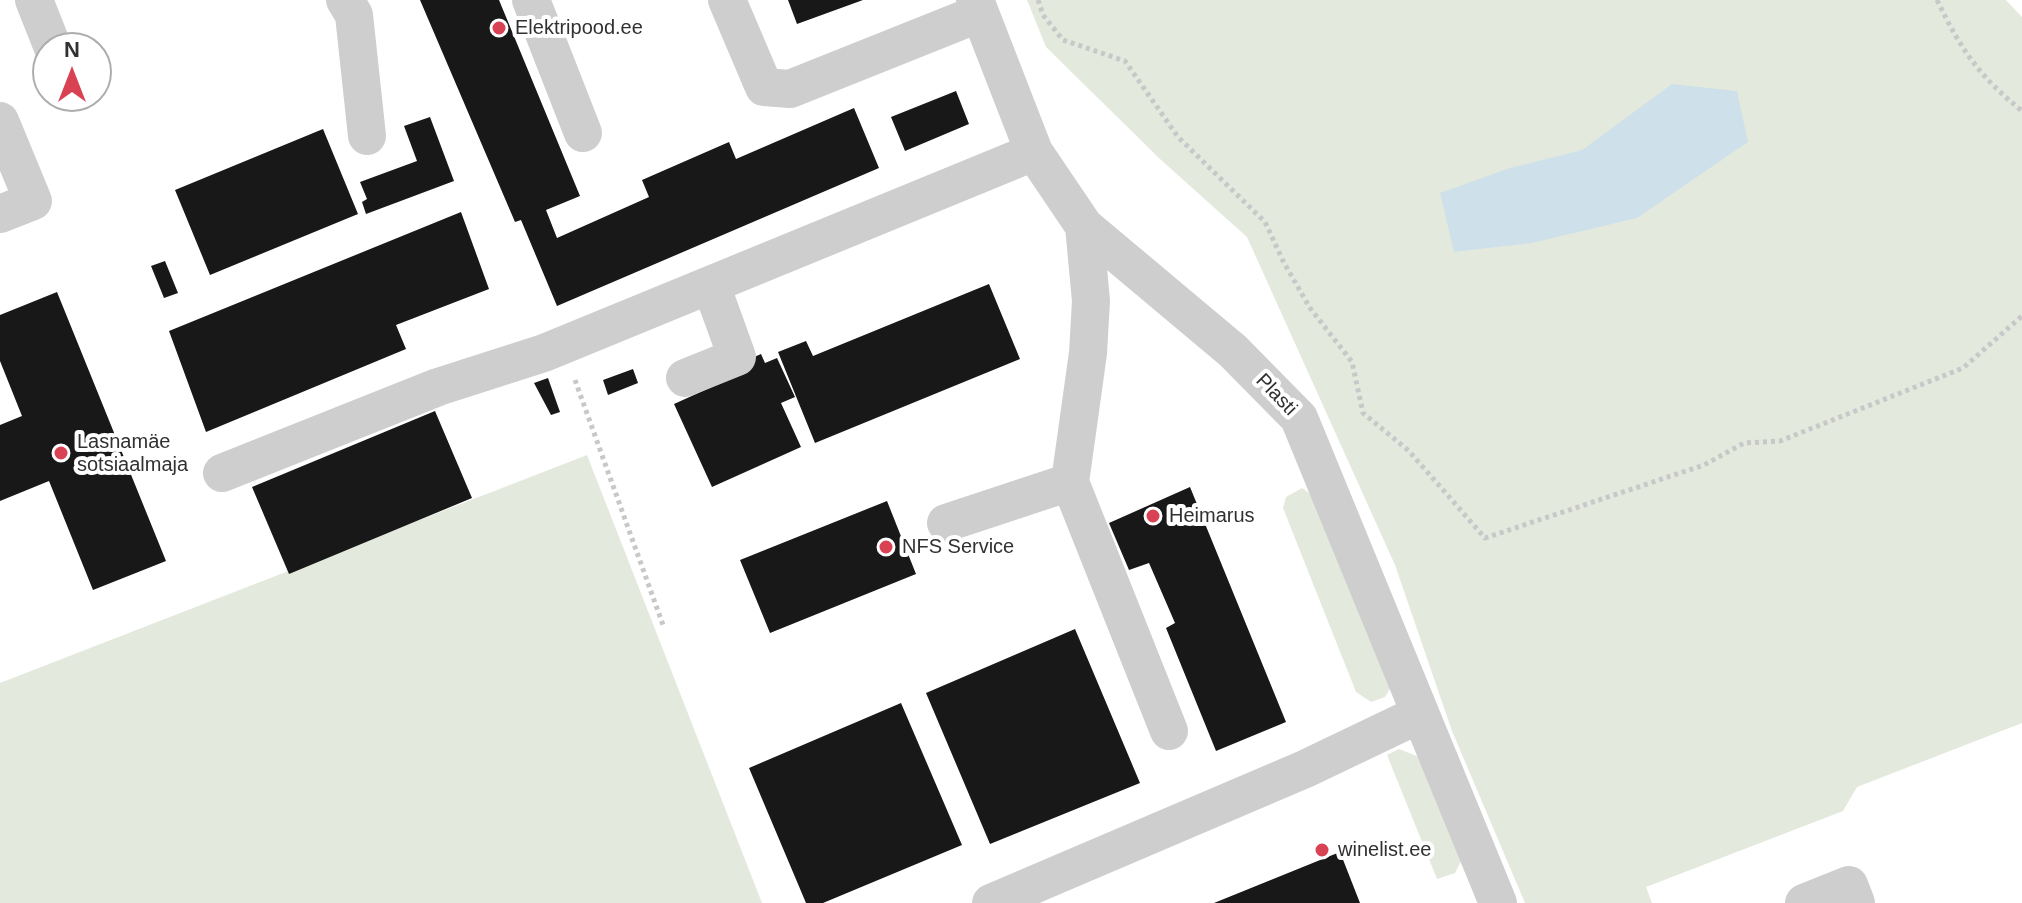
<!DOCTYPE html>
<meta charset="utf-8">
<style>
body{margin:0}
#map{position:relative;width:2022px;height:903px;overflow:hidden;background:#fff;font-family:Arial,sans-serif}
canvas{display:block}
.north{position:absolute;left:32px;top:32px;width:80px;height:80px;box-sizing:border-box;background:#fff;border:2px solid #adadad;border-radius:50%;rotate:0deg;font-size:22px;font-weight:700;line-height:32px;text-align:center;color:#313131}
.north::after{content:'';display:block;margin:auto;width:28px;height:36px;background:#d84253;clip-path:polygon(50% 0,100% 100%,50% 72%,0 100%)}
</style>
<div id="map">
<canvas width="2022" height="903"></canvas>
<div class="north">N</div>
</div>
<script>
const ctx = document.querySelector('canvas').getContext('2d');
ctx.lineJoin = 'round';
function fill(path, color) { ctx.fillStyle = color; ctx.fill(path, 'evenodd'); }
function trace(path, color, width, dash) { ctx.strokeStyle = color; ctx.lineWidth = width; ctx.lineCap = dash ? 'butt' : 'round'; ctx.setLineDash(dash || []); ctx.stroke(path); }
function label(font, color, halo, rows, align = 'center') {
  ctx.font = font + ' Arial,sans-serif'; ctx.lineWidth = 8; ctx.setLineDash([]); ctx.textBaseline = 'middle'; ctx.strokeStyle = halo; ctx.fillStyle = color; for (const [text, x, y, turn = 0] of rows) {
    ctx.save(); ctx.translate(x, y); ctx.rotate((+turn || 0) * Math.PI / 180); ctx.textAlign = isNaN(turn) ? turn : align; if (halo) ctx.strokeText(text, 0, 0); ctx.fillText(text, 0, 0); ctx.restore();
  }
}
const green = new Path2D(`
 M 1027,0 L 2006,0 L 2022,17 L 2022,723 L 1857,787 L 1843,811 L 1646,887 L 1652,903 L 1525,903 L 1452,731 L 1395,565 L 1247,237 L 1160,159 L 1046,47 Z
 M 587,455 L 762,903 L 0,903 L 0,683 Z
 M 1302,488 L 1312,495 L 1391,687 L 1385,697 L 1371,702 L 1356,692 L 1283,508 L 1286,497 Z
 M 1399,749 L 1419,757 L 1461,861 L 1455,873 L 1437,879 L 1387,755 Z`);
const water = new Path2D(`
 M 1672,84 L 1737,91 L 1748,142 L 1637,218 L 1532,243 L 1454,252 L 1440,193 L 1510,168 L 1582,150 Z`);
const building = new Path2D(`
 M 420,0 L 499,0 L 580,196 L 546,210 L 557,238 L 649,197 L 642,180 L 729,142 L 736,159 L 854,108 L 879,168 L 557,306 L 521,220 L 515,222 Z
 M 788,0 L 863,0 L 797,24 Z
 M 956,91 L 969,124 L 905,151 L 891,117 Z
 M 430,117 L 454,181 L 366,214 L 362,202 L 367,199 L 360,182 L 417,161 L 404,126 Z
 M 323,129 L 358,214 L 210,275 L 175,190 Z
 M 461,212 L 489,289 L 396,325 L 406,349 L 206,432 L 169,331 Z
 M 165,261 L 178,293 L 164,298 L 151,266 Z
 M 989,284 L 1020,359 L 815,443 L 778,352 L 806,341 L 813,356 Z
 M 57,292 L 166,561 L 93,590 L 49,481 L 0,501 L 0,425 L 22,416 L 0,361 L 0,315 Z
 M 761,354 L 765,363 L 777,358 L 795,397 L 781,403 L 801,447 L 712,487 L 674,404 L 747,371 L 743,362 Z
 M 633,369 L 638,383 L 608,395 L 603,380 Z
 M 548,378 L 560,412 L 551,415 L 534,383 Z
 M 435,411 L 472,498 L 289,574 L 252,487 Z
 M 1190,487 L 1286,722 L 1216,751 L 1166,628 L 1175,623 L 1149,563 L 1129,570 L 1109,523 Z
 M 887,501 L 916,574 L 770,633 L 740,560 Z
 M 1075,629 L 1140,783 L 990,844 L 926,693 Z
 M 901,703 L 962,845 L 823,903 L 806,903 L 749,768 Z
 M 1340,852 L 1360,903 L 1214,903 L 1330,856 Z`);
const path = new Path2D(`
 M 1038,0 L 1043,15 L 1063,40 L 1125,61 L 1178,137 L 1265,222 L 1284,263 L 1310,308 L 1352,362 L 1363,413 L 1409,451 L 1485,538 L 1704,465 L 1744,443 L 1780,441 L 1963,368 L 2022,316
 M 1937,0 C 1961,50 1979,76 2022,111
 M 575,380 L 663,625`);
const minor = new Path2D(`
 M 34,0 L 53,48
 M 345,0 L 354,15 L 367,136
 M 531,0 L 583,133
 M 727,0 L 764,87 L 790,89 L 980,13
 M 975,0 L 1034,152 L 1084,226 L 1233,351 L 1299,418 L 1498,903
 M 0,121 L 33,201 L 0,214
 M 1084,226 L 1091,301 L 1088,353 L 1070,482 L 1169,731
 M 685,378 L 737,357 L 711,285
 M 222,473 L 438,387 L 544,353 L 1034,152
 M 946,523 L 1070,482
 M 991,903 L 1305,769 L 1420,714
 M 1804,903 L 1849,885 L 1856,903`);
const markers = [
 [499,28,8,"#d84253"],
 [61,453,8,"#d84253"],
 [1153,516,8,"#d84253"],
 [886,547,8,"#d84253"],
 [1322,850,8,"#d84253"]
];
const poiNames = [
 ["Elektripood.ee",515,28],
 ["Lasnamäe",77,442],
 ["sotsiaalmaja",77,465],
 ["Heimarus",1169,516],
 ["NFS Service",902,547],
 ["winelist.ee",1338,850]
];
const streetNames = [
 ["Plasti",1276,395,46]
];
fill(green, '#e4e9dd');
fill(water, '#cee1ea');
fill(building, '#181818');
trace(path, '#c8c8c8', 5, [4, 4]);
trace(minor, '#cecece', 38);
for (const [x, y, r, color] of markers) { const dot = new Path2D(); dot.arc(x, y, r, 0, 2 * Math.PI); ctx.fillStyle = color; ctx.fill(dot); trace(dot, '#fff', 3); }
label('20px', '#313131', '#fff', poiNames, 'left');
label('20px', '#313131', '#fff', streetNames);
</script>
